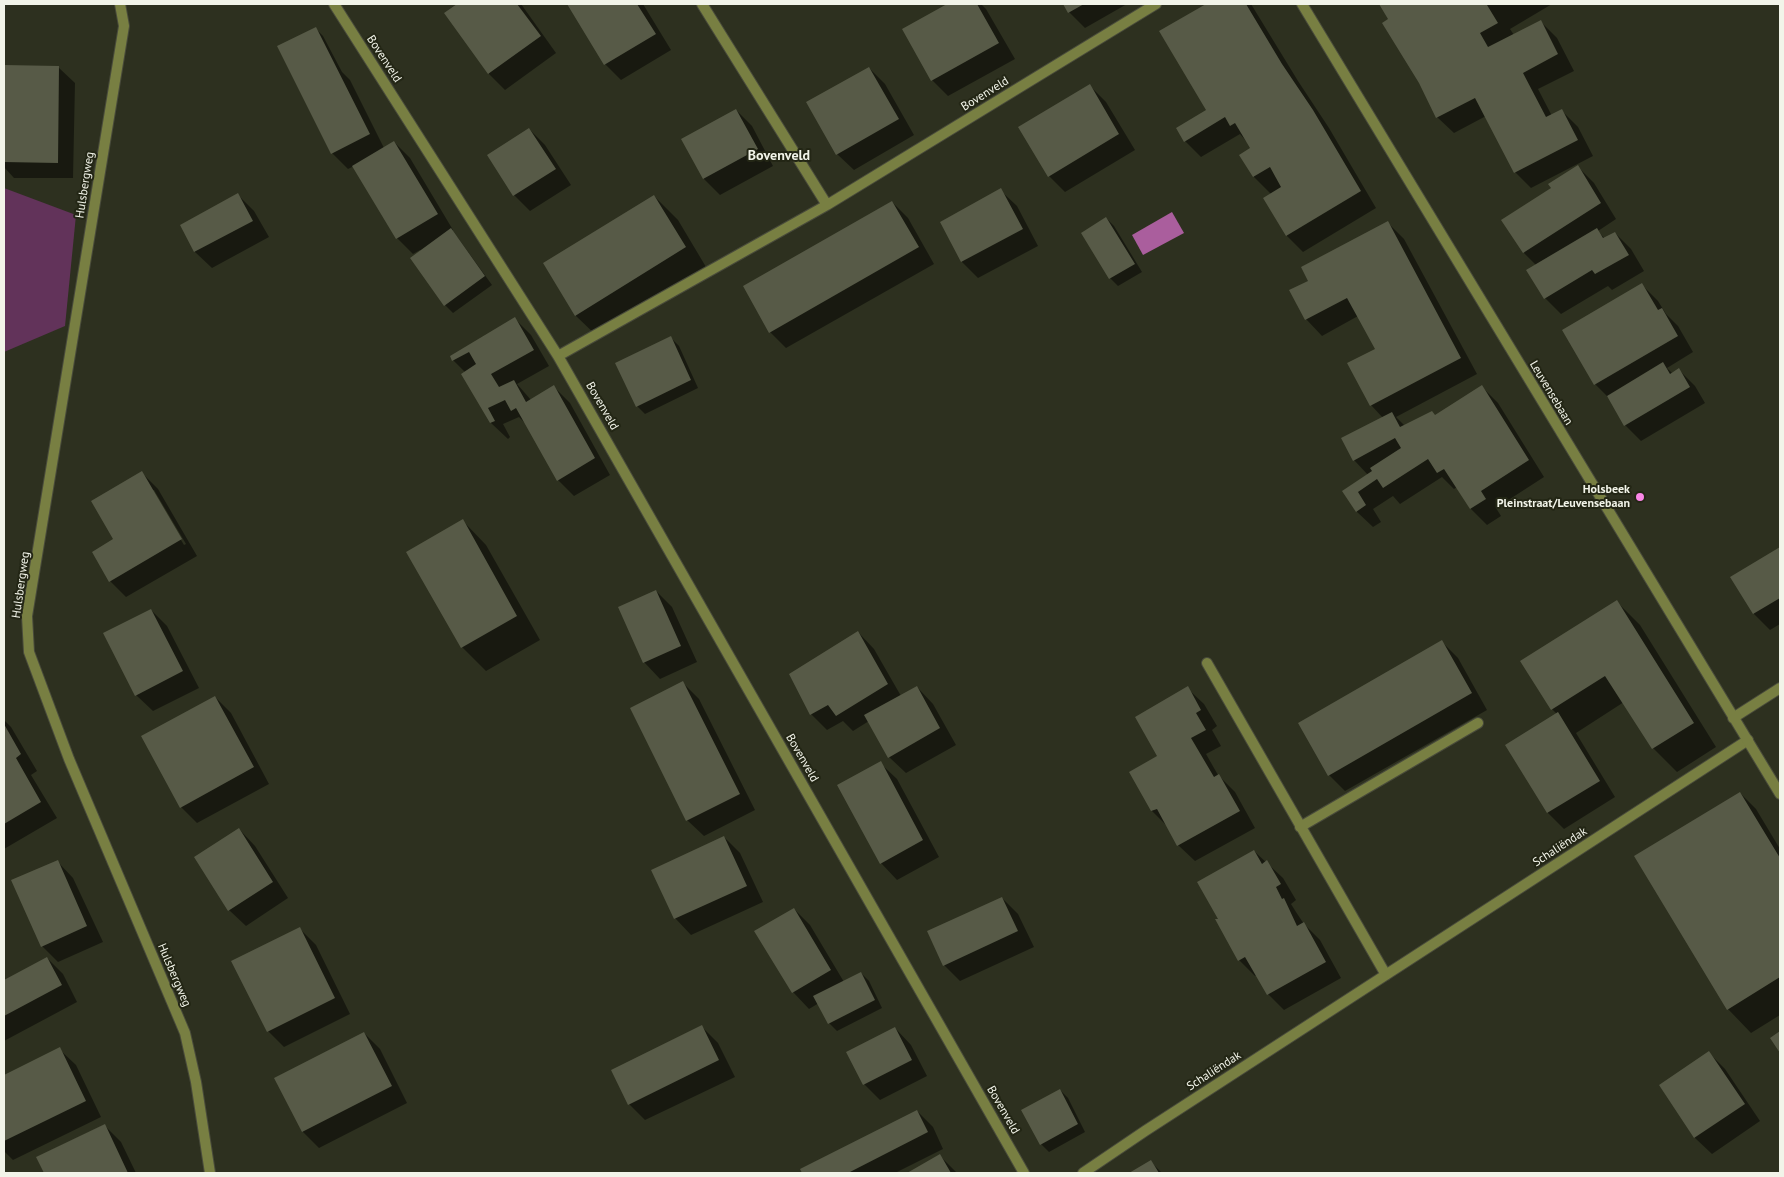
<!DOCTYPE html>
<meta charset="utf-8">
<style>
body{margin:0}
#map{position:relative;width:1784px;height:1177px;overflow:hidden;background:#2d301f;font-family:"PT Sans",sans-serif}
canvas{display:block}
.frame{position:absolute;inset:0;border:5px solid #f2f4e9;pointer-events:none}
</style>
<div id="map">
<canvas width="1784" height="1177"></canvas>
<div class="frame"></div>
</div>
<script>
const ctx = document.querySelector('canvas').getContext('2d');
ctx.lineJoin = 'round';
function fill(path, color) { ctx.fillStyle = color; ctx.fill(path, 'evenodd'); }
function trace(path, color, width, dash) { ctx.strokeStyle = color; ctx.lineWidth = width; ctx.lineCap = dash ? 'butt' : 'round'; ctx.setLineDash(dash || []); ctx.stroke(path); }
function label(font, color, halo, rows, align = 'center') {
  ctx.font = font + ' "PT Sans",sans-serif'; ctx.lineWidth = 4; ctx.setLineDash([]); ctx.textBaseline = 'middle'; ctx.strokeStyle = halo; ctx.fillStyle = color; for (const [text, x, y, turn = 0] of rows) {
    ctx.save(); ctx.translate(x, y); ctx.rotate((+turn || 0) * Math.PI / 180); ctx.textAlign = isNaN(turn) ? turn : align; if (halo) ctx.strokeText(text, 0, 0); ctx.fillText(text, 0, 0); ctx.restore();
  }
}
const green = new Path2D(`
 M 4,188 L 76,215 L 65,326 L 4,352 Z`);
const water = new Path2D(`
 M 1172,212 L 1184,233 L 1143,255 L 1132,235 Z`);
const shadow = new Path2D(`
 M 459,4 L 521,4 L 556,53 L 505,90 L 489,74 L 446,13 Z
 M 568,4 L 643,4 L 671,50 L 621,80 L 605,64 Z
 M 950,4 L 981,4 L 986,9 L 1015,59 L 948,96 L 932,80 L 904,30 Z
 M 1064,4 L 1127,4 L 1085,28 L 1069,12 Z
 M 1208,4 L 1251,4 L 1298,81 L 1329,128 L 1376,208 L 1303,252 L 1287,236 L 1265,198 L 1272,195 L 1254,177 L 1241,155 L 1252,148 L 1240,134 L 1201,157 L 1185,141 L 1208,110 L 1160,32 Z
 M 1381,4 L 1552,4 L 1510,29 L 1514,35 L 1540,21 L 1557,38 L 1574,71 L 1538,89 L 1552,116 L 1562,111 L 1578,127 L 1593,156 L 1531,188 L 1515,172 L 1486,116 L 1454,133 L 1437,117 Z
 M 315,28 L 323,36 L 342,72 L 350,80 L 384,148 L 394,142 L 410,158 L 453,230 L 452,231 L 458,238 L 492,285 L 453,313 L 445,305 L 412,258 L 421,252 L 420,250 L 413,254 L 397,238 L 354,166 L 348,169 L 332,153 Z
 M 4,66 L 58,67 L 75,83 L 73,178 L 14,178 L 4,167 Z
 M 869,68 L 885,84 L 914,135 L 854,170 L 837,154 Z
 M 1090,86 L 1106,102 L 1135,150 L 1065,192 L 1049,176 Z
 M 736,110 L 752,126 L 773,166 L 720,195 L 704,179 L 683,139 Z
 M 529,129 L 545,145 L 571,185 L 530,211 L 514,195 Z
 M 1578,167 L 1594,183 L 1616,219 L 1598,231 L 1605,239 L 1615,233 L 1631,249 L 1644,271 L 1612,290 L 1608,286 L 1561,314 L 1545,298 L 1537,266 L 1524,253 L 1553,189 Z
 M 1000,190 L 1017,206 L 1038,246 L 978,278 L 962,262 L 941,222 Z
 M 238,195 L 254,211 L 269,237 L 212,268 L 195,252 L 182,226 Z
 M 654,196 L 678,220 L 709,272 L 600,339 L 576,316 L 544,264 Z
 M 892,202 L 908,218 L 934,264 L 786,348 L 770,332 Z
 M 1106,218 L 1114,226 L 1142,272 L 1118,286 L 1110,278 L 1083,233 Z
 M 1388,223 L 1404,239 L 1477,374 L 1396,417 L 1405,426 L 1436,416 L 1482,387 L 1498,403 L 1544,477 L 1496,508 L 1501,516 L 1487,525 L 1471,509 L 1457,487 L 1454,489 L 1442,477 L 1400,504 L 1393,496 L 1373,509 L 1381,522 L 1373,527 L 1356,511 L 1343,491 L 1368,475 L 1354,460 L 1383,418 L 1371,405 L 1377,350 L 1358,316 L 1322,336 L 1306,319 L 1310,281 Z
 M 1642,285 L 1658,301 L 1666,314 L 1678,326 L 1693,352 L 1667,368 L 1672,373 L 1679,370 L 1695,386 L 1705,403 L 1641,441 L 1625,425 L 1610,399 L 1595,384 Z
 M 515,319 L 531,335 L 549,366 L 517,384 L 531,400 L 554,387 L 570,403 L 610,475 L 574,496 L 558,480 L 527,425 L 519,417 L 503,424 L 510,437 L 508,439 L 491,423 L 462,374 L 465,372 L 453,360 Z
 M 671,338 L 679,346 L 698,388 L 645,414 L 637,406 Z
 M 142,473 L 158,489 L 197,556 L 126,597 L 110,581 L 115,540 ZM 151,490 L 154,490 L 186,544 L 184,545 Z
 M 463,521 L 486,545 L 540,640 L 486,671 L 462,647 Z
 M 1780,548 L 1780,624 L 1770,630 L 1754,614 L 1732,577 Z
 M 656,591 L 672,607 L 697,662 L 660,679 L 644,662 Z
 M 1616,601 L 1640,625 L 1716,747 L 1677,772 L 1653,748 L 1624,702 L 1576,733 L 1615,797 L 1564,829 L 1548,813 L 1506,745 L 1557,714 L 1552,709 Z
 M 151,610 L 167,626 L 199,688 L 153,711 L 136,695 Z
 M 858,632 L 874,649 L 901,696 L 917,687 L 933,704 L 956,745 L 906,773 L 889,757 L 869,721 L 853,731 L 843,721 L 827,730 L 811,714 Z
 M 1442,642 L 1458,658 L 1487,710 L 1345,791 L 1329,775 Z
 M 683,683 L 699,699 L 755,810 L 704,836 L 687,820 Z
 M 1187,688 L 1204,704 L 1217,726 L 1212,730 L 1221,746 L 1206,754 L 1218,775 L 1235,792 L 1255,828 L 1195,861 L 1178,845 L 1168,827 L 1152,811 L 1159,756 Z
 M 215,697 L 231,713 L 269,784 L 197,823 L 181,807 Z
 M 4,720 L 11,727 L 37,771 L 31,775 L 57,818 L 4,849 Z
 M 880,763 L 897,779 L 939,857 L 897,880 L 881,863 Z
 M 1740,793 L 1756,809 L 1780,849 L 1780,1015 L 1751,1033 L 1728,1009 Z
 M 239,829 L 255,846 L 288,898 L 246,926 L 229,910 Z
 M 724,837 L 740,853 L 763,902 L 691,935 L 675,918 Z
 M 1254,851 L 1283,878 L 1296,900 L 1291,904 L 1296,912 L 1304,924 L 1320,940 L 1341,978 L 1284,1010 L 1268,994 L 1257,975 L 1255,976 L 1239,960 L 1220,919 Z
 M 57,861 L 73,878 L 103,942 L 58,962 L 42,946 Z
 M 1002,898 L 1018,914 L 1034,947 L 960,981 L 944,965 Z
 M 794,909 L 810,925 L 844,982 L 861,973 L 869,981 L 882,1008 L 837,1031 L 829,1023 L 819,1003 L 809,1009 L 793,992 Z
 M 300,929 L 316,945 L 350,1014 L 284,1047 L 268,1031 Z
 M 47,958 L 63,974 L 77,1002 L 4,1041 L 4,981 Z
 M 702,1027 L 718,1043 L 735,1077 L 645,1120 L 629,1104 Z
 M 895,1028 L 911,1045 L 927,1076 L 880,1100 L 864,1084 Z
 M 364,1033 L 380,1049 L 407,1103 L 319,1148 L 303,1132 L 276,1078 Z
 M 59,1049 L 76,1065 L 101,1117 L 13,1160 L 4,1151 L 4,1076 Z
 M 1709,1053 L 1725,1069 L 1760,1121 L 1712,1154 L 1695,1138 L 1660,1085 Z
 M 1060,1090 L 1068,1098 L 1085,1132 L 1049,1152 L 1041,1144 Z
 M 917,1111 L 933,1127 L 943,1149 L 895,1173 L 804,1173 L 802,1169 Z
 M 104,1125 L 121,1142 L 136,1173 L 45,1173 L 37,1157 Z
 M 940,1156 L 957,1173 L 910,1173 Z
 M 1151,1162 L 1162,1173 L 1131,1173 Z`);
const building = new Path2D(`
 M 457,4 L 517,4 L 541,36 L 488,74 L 444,13 Z
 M 567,4 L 637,4 L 656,34 L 604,65 Z
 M 947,4 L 977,4 L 999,43 L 931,81 L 902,29 Z
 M 1063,4 L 1084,4 L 1068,13 Z
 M 1206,4 L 1246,4 L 1282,64 L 1313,110 L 1361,191 L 1286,236 L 1263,198 L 1281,187 L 1270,167 L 1253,177 L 1239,155 L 1250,148 L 1235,123 L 1230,126 L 1225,117 L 1184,142 L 1176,128 L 1206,110 L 1159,31 Z
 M 1379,4 L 1490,4 L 1487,5 L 1498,23 L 1480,33 L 1488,47 L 1541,20 L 1558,54 L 1523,73 L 1546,117 L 1562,109 L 1578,140 L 1514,173 L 1475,98 L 1436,118 L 1419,83 L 1382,23 L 1388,19 Z
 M 316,27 L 370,134 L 331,154 L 277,46 Z
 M 4,65 L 59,66 L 58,163 L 4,162 Z
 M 869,67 L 899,119 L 836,155 L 806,102 Z
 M 1090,84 L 1119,134 L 1048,177 L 1018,127 Z
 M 736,109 L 758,149 L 703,179 L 681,139 Z
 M 529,128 L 556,169 L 513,196 L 487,155 Z
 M 394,141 L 438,214 L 396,239 L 352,166 Z
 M 1578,165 L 1601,203 L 1523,253 L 1501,220 L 1551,188 L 1548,184 Z
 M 1001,188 L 1023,229 L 961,262 L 940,222 Z
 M 238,193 L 253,221 L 194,252 L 180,225 Z
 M 654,195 L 686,247 L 575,316 L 543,263 Z
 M 892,201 L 919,247 L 769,333 L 743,286 Z
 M 1106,217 L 1135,264 L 1109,279 L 1081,233 Z
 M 1388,221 L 1461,358 L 1370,406 L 1347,363 L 1375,349 L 1347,298 L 1305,320 L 1289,290 L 1308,281 L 1301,267 Z
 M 451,228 L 485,276 L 444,306 L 410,258 Z
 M 1597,228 L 1603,238 L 1615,232 L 1629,255 L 1595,274 L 1592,270 L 1544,299 L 1526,270 Z
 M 1642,283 L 1658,310 L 1662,308 L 1678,336 L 1594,385 L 1562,330 Z
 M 515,317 L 534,350 L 491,374 L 499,387 L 514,380 L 526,402 L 554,385 L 595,458 L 557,481 L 516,408 L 511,411 L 505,400 L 488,408 L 495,421 L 490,423 L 461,374 L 476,364 L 469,352 L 452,361 L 450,356 Z
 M 671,336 L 691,380 L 636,407 L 615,363 Z
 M 1663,362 L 1670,374 L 1679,368 L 1690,387 L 1624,426 L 1607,396 Z
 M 1482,385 L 1529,460 L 1481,491 L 1486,499 L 1470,509 L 1444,469 L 1437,473 L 1428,459 L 1383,488 L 1377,479 L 1358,492 L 1366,505 L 1356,512 L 1342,491 L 1372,471 L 1370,468 L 1401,448 L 1395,438 L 1353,461 L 1341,438 L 1392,412 L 1400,427 L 1432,411 L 1435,415 Z
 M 142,471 L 182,539 L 109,582 L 92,552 L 113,539 L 91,501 Z
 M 463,519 L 517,616 L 461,648 L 406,552 Z
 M 1780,547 L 1780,598 L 1753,614 L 1730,577 Z
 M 656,590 L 681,646 L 643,663 L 618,607 Z
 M 1617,600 L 1694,723 L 1652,749 L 1605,676 L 1551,710 L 1520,661 Z
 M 151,609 L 183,671 L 135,696 L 103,633 Z
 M 858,631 L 888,684 L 836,716 L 828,705 L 810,715 L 789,674 Z
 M 1442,640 L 1472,693 L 1328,776 L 1298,723 Z
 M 683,681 L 740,794 L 686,821 L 630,708 Z
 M 917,686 L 940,728 L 888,758 L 864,715 Z
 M 1188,686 L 1201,710 L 1196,713 L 1206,730 L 1191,738 L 1214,777 L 1219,774 L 1240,811 L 1177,846 L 1157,809 L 1151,811 L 1129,772 L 1157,756 L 1135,717 Z
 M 215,696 L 254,767 L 180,808 L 141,736 Z
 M 1558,712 L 1600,781 L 1547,813 L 1505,745 Z
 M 4,724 L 21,754 L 16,758 L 41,802 L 4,824 Z
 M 881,761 L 923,840 L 880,864 L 837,785 Z
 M 1740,792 L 1780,858 L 1780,977 L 1727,1010 L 1634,856 Z
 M 239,828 L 273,882 L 228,911 L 194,857 Z
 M 724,836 L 747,886 L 674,919 L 651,870 Z
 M 1254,850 L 1262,864 L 1267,860 L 1281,884 L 1276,887 L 1282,899 L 1284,898 L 1297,926 L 1304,922 L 1326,962 L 1267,995 L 1245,957 L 1238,961 L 1215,919 L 1218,919 L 1197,882 Z
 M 58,860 L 87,926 L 41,947 L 11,880 Z
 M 1002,897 L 1018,931 L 943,966 L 927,931 Z
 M 794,908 L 831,970 L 792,993 L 754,931 Z
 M 300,927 L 335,998 L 267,1032 L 231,961 Z
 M 47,957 L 62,985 L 4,1016 L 4,980 Z
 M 861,972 L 875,1000 L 828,1024 L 813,996 Z
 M 702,1025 L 719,1060 L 628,1105 L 611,1070 Z
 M 895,1027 L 912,1060 L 863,1085 L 846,1052 Z
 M 1780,1031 L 1780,1053 L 1770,1038 Z
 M 364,1032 L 392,1086 L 302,1132 L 274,1078 Z
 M 60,1047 L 86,1101 L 4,1141 L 4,1075 Z
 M 1709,1051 L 1745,1104 L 1694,1138 L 1659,1085 Z
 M 1060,1089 L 1078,1124 L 1040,1145 L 1021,1110 Z
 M 917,1110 L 928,1132 L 848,1173 L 802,1173 L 800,1169 Z
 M 105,1124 L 128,1173 L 44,1173 L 36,1157 Z
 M 940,1154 L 951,1173 L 907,1173 Z
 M 1151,1160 L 1159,1173 L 1129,1173 Z`);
const minor = new Path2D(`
 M 120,4 L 124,26 L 27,616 L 29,652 L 69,759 L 185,1033 L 196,1082 L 210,1173
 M 334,4 L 558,356 L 1024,1173
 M 702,4 L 827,205
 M 558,356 L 827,205 L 1156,4
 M 1207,663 L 1386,975
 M 1300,827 L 1478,723
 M 1083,1173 L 1145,1131 L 1748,740`);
const tertiary = new Path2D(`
 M 1302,4 L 1780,794
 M 1733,718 L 1780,688`);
const markers = [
 [1640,497,5,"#fa87e7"]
];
const streetNames = [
 ["Bovenveld",384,59,57],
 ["Bovenveld",985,94,-32],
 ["Hulsbergweg",85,185,-81],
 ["Leuvensebaan",1551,393,59],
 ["Bovenveld",602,406,60],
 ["Hulsbergweg",21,585,-82],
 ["Bovenveld",802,758,60],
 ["Schaliëndak",1560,847,-33],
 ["Hulsbergweg",174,975,67],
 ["Schaliëndak",1214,1071,-33],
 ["Bovenveld",1003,1110,60]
];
const poiNames = [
 ["Holsbeek",1630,490],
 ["Pleinstraat/Leuvensebaan",1630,504]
];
const neighbourhoodNames = [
 ["Bovenveld",779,156]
];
fill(green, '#62335a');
fill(water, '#aa5e9d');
fill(shadow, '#0007');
fill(building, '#575a47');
trace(minor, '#494b3b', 12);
trace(tertiary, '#494b3b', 12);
trace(minor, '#787f42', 10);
trace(tertiary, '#787f42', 10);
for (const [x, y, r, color] of markers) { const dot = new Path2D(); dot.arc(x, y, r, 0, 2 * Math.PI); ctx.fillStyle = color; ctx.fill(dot); trace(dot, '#232615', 2); }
label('12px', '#f2f4e9', '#232615', streetNames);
label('bold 12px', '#f2f4e9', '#232615', poiNames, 'right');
label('bold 14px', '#f2f4e9', '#232615', neighbourhoodNames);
</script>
